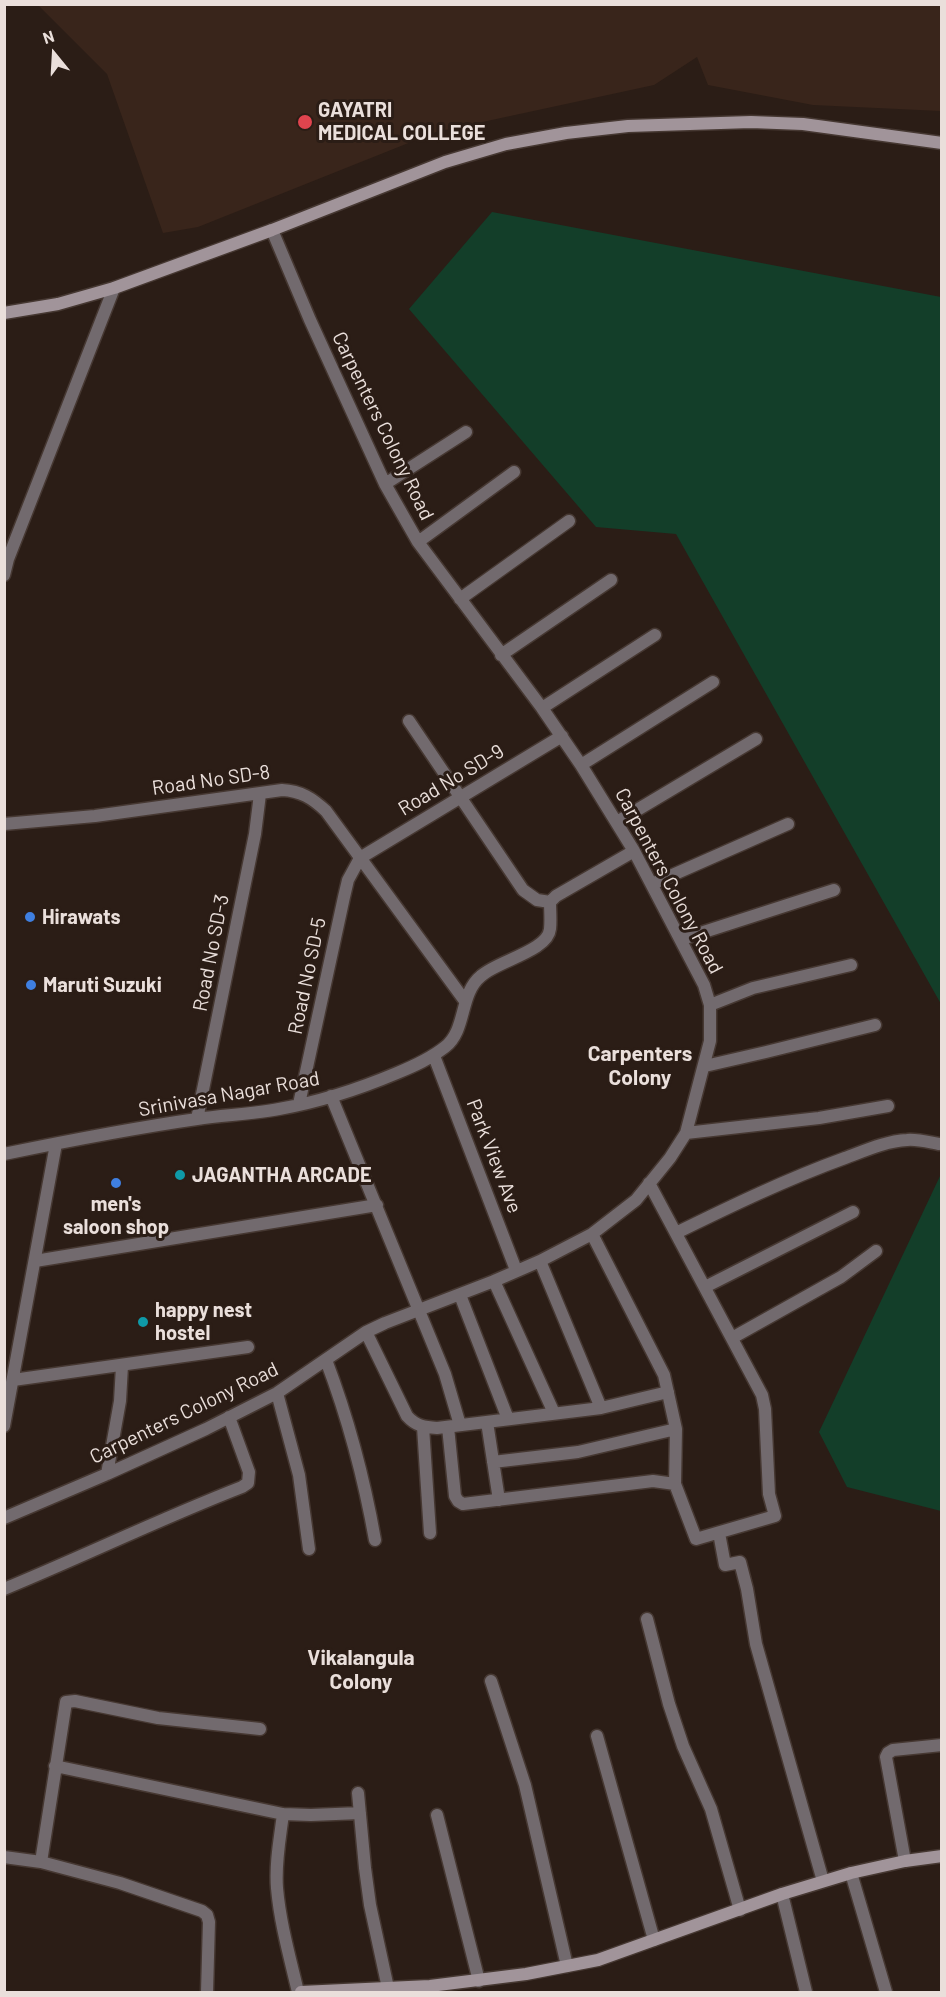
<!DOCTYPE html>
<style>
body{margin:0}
#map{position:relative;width:946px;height:1997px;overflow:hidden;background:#2b1d16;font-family:Barlow,sans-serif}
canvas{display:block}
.frame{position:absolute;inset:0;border:6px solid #eadfdb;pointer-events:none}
.north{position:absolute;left:24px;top:24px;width:60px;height:60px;-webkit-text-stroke:4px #2b1d16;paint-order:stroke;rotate:342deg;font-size:16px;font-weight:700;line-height:24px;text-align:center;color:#eadfdb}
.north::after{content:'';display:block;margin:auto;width:21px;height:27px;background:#eadfdb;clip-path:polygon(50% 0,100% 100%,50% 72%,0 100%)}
</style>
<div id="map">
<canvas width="946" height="1997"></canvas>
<div class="frame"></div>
<div class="north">N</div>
</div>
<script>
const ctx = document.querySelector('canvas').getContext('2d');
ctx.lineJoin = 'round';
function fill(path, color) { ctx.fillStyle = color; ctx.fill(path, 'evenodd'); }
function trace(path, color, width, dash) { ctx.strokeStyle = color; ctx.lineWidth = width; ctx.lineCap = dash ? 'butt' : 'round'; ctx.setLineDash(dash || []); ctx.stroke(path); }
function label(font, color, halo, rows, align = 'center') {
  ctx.font = font + ' Barlow,sans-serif'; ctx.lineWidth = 6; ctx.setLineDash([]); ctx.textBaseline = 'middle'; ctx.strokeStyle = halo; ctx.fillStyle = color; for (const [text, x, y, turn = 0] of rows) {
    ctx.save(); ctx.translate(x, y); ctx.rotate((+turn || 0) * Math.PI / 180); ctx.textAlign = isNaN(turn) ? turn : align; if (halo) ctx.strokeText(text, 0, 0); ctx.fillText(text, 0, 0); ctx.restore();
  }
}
const built = new Path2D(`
 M 38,5 L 941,5 L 941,111 L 813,105 L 708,85 L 697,57 L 654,85 L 436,132 L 198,227 L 163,233 L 107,74 Z`);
const green = new Path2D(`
 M 492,212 L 941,297 L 941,1004 L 676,534 L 596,527 L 409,309 Z
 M 941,1174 L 941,1511 L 847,1487 L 819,1432 Z`);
const street = new Path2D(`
 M 385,484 L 466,432
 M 418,542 L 514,472
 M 4,575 L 8,559 L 114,288
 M 460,599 L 569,521
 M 501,655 L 611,580
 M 542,708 L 655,635
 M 409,721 L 523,890 L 537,900 L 550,902
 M 581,765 L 713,682
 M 617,822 L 756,739
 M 4,824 L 95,816 L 282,790 C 301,791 312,798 326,811 L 465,1001
 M 652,884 L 788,824
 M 682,939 L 834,890
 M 710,1005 L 753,988 L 851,965
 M 434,1056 L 516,1270
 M 705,1066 L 766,1052 L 875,1025
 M 331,1096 L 445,1374 L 460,1425
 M 299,1104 L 344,897 L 348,880 L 360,858 L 562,736
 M 197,1119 L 255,834 L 260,794
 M 686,1133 L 819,1118 L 888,1106
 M 4,1154 C 67,1141 134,1128 197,1119 C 225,1115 252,1114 279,1109 C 319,1102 359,1089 397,1073 C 414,1066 430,1059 445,1047 C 467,1030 459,994 481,976 C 497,961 548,951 550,929 C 551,920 550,911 550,902 L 556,896 L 634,851
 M 676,1233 C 731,1206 787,1179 845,1158 C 864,1151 886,1141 907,1140 C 917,1139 928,1142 939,1144
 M 592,1234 L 664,1375 L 676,1429 L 675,1484 L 696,1539 L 775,1516 L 769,1494 L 765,1409 L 762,1395 L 649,1183
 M 35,1261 L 377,1205
 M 540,1261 L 601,1408
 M 494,1281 L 554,1413
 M 705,1287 L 853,1212
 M 460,1295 L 508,1419
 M 366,1332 L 407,1416 C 416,1426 424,1427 437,1428 L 601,1408 L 668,1392
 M 732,1338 L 841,1277 L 876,1251
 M 326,1360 C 348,1418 364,1478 375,1540
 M 13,1380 L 248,1347
 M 277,1393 L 299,1475 L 309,1549
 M 487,1422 L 499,1500
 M 4,1426 L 56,1144
 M 423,1427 L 430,1533
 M 448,1427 L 455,1496 L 458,1501 L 463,1504 L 653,1481 L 675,1484
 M 493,1462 L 578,1452 L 676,1429
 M 107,1474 L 120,1401 L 122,1366
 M 4,1518 L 107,1474 L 206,1429 L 277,1393 L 366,1332 L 385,1323 L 494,1281 L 540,1261 L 592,1234 L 636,1200 L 670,1158 L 686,1133 L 710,1041 L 710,1005 L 704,985 L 634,851 L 581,765 L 542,708 L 418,542 L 385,484 L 310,320 L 272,230
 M 719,1533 L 725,1565 L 740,1562 L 747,1589 L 756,1644 L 823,1881
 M 4,1589 C 84,1556 162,1518 242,1487 L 248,1483 L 249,1472 L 229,1417
 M 647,1619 L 669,1704 L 683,1746 L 711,1809 L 740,1910
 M 491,1681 L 525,1785 L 567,1966
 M 597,1736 L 654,1940
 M 55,1766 L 283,1814 L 311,1815 L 360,1813
 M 358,1793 L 365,1868 L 370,1905 L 388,1988
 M 283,1814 C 280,1838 275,1863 277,1888 C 280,1923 290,1958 298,1992
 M 437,1815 L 479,1981
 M 4,1857 L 41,1862 L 120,1883 L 202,1911 L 207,1915 L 209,1922 L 207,1992
 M 905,1861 L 886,1757 L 888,1753 L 893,1750 L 942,1745
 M 41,1862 L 66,1702 L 75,1701 L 158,1718 L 260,1729
 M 851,1873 L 886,1992
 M 782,1894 L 806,1992`);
const secondary = new Path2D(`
 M 4,313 L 58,304 L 114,288 L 272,230 L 445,162 L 506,144 L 566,133 L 628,126 L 751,122 L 803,124 L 942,143
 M 301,1992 L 430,1986 L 526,1974 L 598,1960 L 782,1894 L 851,1873 L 905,1861 L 942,1856`);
const markers = [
 [305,122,8,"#e0444e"],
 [30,917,6,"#3f7fe0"],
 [31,985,6,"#3f7fe0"],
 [180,1175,6,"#0f9aa8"],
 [116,1183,6,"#3f7fe0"],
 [143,1322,6,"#0f9aa8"]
];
const poiNames = [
 ["GAYATRI",318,110],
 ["MEDICAL COLLEGE",318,133],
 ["Hirawats",42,917],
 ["Maruti Suzuki",43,985],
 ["JAGANTHA ARCADE",192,1175],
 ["men's",116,1204,"center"],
 ["saloon shop",116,1227,"center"],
 ["happy nest",155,1310],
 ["hostel",155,1333]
];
const streetNames = [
 ["Carpenters Colony Road",383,426,64],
 ["Road No SD-8",211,780,-8],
 ["Road No SD-9",451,780,-31],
 ["Carpenters Colony Road",669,881,62],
 ["Road No SD-3",211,953,-79],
 ["Road No SD-5",307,976,-78],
 ["Srinivasa Nagar Road",229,1094,-10],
 ["Park View Ave",494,1156,69],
 ["Carpenters Colony Road",184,1413,-26]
];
const neighbourhoodNames = [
 ["Carpenters",640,1054],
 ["Colony",640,1078],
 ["Vikalangula",361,1658],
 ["Colony",361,1682]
];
fill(built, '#39251b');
fill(green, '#133e29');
trace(street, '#463832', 15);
trace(secondary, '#463832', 15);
trace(street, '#726a6e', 12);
trace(secondary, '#a1949a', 12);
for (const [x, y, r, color] of markers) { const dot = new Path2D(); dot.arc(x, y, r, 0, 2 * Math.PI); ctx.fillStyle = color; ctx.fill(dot); trace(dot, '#2b1d16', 2); }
label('bold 20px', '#eadfdb', '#2b1d16', poiNames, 'left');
label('20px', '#eadfdb', '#2b1d16', streetNames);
label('bold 21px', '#eadfdb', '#2b1d16', neighbourhoodNames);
</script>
